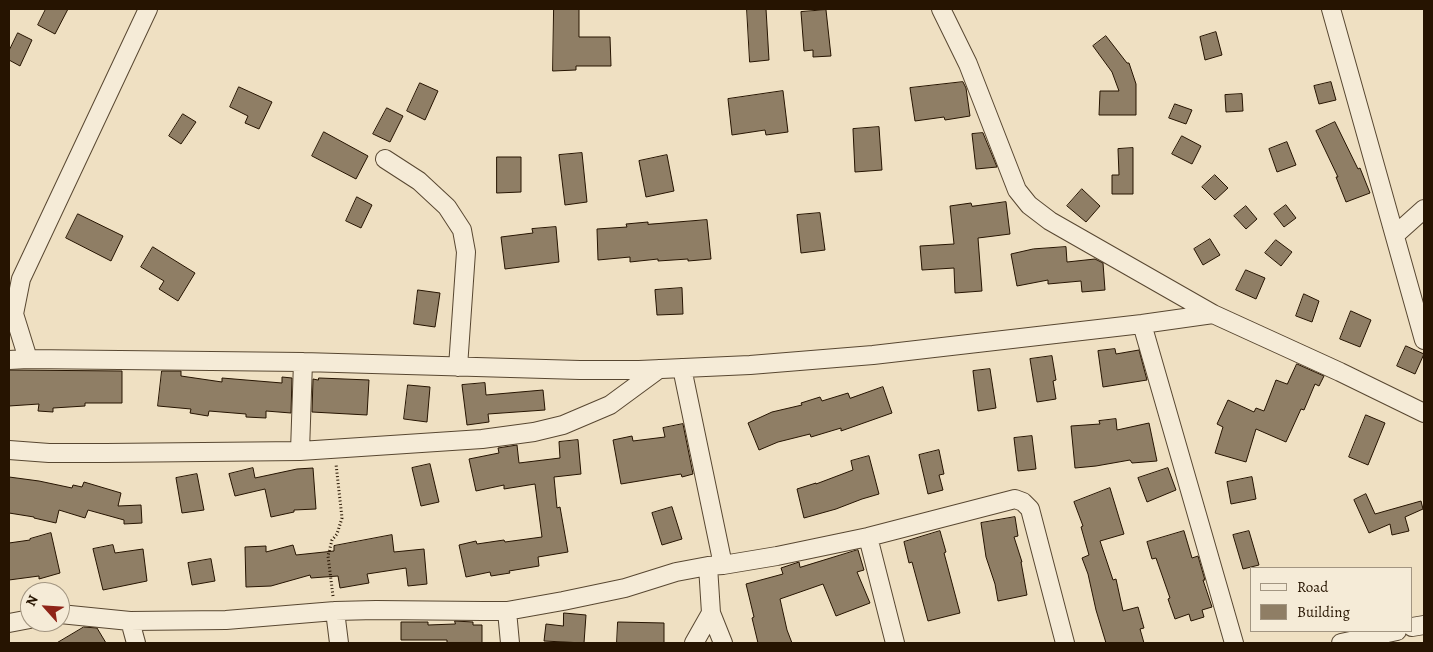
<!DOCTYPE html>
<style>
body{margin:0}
#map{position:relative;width:1433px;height:652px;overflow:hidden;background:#efe0c2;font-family:Alegreya,serif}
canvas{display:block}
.frame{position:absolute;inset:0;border:10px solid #261401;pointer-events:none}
.legend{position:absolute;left:1250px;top:567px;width:162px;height:65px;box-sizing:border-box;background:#f5ebd7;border:1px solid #a29581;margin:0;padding:6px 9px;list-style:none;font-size:15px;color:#261401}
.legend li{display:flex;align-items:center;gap:10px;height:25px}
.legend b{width:25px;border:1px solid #a29581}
.north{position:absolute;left:20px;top:582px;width:50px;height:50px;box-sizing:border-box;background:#f5ebd7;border:1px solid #a29581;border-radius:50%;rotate:296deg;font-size:14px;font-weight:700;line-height:20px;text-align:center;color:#261401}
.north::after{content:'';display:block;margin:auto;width:18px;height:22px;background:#8f2418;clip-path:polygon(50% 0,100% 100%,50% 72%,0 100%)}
</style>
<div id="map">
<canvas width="1433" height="652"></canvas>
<div class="frame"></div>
<ul class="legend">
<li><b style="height:6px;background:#f5ebd7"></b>Road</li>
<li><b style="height:14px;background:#8f7e65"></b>Building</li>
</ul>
<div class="north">N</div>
</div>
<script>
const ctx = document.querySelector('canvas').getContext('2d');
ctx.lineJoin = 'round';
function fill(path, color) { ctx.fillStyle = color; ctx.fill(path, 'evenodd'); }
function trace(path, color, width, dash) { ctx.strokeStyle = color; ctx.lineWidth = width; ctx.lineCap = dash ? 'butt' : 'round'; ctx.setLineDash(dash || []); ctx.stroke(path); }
const building = new Path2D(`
 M 46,9 L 68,9 L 55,34 L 38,25 Z
 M 554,9 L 579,9 L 579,37 L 610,37 L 611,66 L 576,66 L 576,70 L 553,71 Z
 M 747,9 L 766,9 L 769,60 L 750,62 Z
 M 826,10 L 831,56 L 813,57 L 813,50 L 804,51 L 801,12 Z
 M 1216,32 L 1222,55 L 1205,60 L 1200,37 Z
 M 18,33 L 32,40 L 20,66 L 9,60 L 9,51 Z
 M 1106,36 L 1127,63 L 1129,63 L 1136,84 L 1136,115 L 1099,115 L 1100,91 L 1119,91 L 1112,72 L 1093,46 Z
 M 963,82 L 966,88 L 970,116 L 945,120 L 944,117 L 915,121 L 910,88 Z
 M 1331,82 L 1336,100 L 1319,104 L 1314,86 Z
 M 420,83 L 438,91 L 425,120 L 407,111 Z
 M 239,87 L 272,102 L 259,129 L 245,123 L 248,116 L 230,107 Z
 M 783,91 L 788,132 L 766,135 L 765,130 L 732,135 L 728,99 Z
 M 1242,94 L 1243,111 L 1226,112 L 1225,95 Z
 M 1175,104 L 1192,110 L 1186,124 L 1169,118 Z
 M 387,108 L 403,116 L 390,142 L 373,134 Z
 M 183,114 L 196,122 L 181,144 L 169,136 Z
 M 1335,122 L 1358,169 L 1360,168 L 1370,193 L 1346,202 L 1336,177 L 1338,177 L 1316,131 Z
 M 879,127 L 882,170 L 855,172 L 853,129 Z
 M 324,132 L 368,156 L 356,179 L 312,156 Z
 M 983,133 L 997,167 L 976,169 L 972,134 Z
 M 1182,136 L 1201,146 L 1192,164 L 1172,154 Z
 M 1287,142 L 1296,165 L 1277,172 L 1269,149 Z
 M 1133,148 L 1133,194 L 1112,194 L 1112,175 L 1119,175 L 1118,149 Z
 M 582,153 L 587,202 L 565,205 L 559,155 Z
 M 667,155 L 674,191 L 646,197 L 639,161 Z
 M 497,157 L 521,157 L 521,192 L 497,193 Z
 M 1215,175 L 1228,188 L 1215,200 L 1202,187 Z
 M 1082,189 L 1100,206 L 1086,222 L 1067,206 Z
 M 357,197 L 372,205 L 361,228 L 346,221 Z
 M 1006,202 L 1010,234 L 978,238 L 982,291 L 955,293 L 954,268 L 922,270 L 920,246 L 954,244 L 950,206 L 971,203 L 972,206 Z
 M 1286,205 L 1296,218 L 1284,227 L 1274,214 Z
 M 1246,206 L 1257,219 L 1246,229 L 1234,216 Z
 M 820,213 L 825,250 L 801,253 L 797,215 Z
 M 78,214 L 123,236 L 111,261 L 66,238 Z
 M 707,220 L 711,259 L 688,261 L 688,259 L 658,261 L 658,259 L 630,262 L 630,257 L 598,260 L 597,229 L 627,227 L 626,224 L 648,222 L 648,224 Z
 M 556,227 L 559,262 L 505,269 L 501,237 L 533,233 L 532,229 Z
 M 1210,239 L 1220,255 L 1203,265 L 1194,249 Z
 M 1276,240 L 1292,252 L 1281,266 L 1265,253 Z
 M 153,247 L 195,273 L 178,301 L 159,289 L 164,281 L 141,267 Z
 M 1066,247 L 1067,262 L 1095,259 L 1103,263 L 1105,290 L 1082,292 L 1081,281 L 1048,284 L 1048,280 L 1017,286 L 1011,254 L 1033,249 Z
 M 1246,270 L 1265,278 L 1256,299 L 1236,290 Z
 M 682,288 L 683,314 L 657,315 L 655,290 Z
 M 418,290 L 440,293 L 435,327 L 414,324 Z
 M 1304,294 L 1319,301 L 1312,322 L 1296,316 Z
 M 1351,311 L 1371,320 L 1360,347 L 1340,339 Z
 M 1406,346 L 1424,354 L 1415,374 L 1397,366 Z
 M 1115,349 L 1116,354 L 1139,350 L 1147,380 L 1103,387 L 1098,351 Z
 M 1052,356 L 1056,380 L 1053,381 L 1056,399 L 1037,402 L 1030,359 Z
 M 1297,364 L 1324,376 L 1319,386 L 1315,384 L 1304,410 L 1301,409 L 1286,442 L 1256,429 L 1246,462 L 1215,453 L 1223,427 L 1217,424 L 1228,400 L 1254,412 L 1256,408 L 1264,411 L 1276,380 L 1287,384 Z
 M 990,369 L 996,408 L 978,411 L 973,371 Z
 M 9,370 L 122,371 L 122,403 L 85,403 L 85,406 L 53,408 L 53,412 L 38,411 L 39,404 L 9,406 Z
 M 162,371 L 181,371 L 181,376 L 222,382 L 222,378 L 282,383 L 282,377 L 292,378 L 291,413 L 266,411 L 266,418 L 246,417 L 246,414 L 209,411 L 208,416 L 190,413 L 191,409 L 158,406 Z
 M 319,378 L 369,380 L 367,415 L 312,412 L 313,379 L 318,380 Z
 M 485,383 L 486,395 L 543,390 L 545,410 L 488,414 L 489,422 L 467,425 L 462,385 Z
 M 408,385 L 430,387 L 427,422 L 404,419 Z
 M 883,387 L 892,413 L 841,431 L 841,428 L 811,437 L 810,434 L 778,442 L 759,450 L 748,423 L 772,412 L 802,405 L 801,403 L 820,397 L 822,401 L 848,393 L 850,398 Z
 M 1366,415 L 1385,423 L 1368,465 L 1349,457 Z
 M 1116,419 L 1117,430 L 1149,423 L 1157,461 L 1132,463 L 1130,460 L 1096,466 L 1075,468 L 1071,426 L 1100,424 L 1099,421 Z
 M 683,424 L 693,474 L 682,477 L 681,474 L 621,484 L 613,440 L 632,436 L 633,441 L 665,437 L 663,428 Z
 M 1032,436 L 1036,469 L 1018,471 L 1014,438 Z
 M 578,440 L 581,474 L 554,477 L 557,508 L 560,507 L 568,552 L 538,557 L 539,566 L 509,571 L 510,573 L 491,576 L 490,572 L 466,577 L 459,545 L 476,541 L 477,544 L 504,540 L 505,542 L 542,537 L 535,484 L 504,489 L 504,485 L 476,491 L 469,459 L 499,453 L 498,448 L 517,445 L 519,463 L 560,458 L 559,442 Z
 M 939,450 L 944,474 L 939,475 L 943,490 L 928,494 L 919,455 Z
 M 869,456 L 879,494 L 862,499 L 836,509 L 804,518 L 797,489 L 816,483 L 816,484 L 853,470 L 851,461 Z
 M 430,464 L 439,502 L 421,506 L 412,468 Z
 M 253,468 L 255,478 L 297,469 L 313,468 L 316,509 L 294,510 L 294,512 L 271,517 L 265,489 L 235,496 L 229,474 Z
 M 1168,468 L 1176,490 L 1147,502 L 1138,478 Z
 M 197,474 L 204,510 L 182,513 L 176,478 Z
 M 9,477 L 39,481 L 72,488 L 73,485 L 82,487 L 84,482 L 121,493 L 118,506 L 141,505 L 142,523 L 124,524 L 124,520 L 88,510 L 85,518 L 59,510 L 56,523 L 34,518 L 34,517 L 9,513 Z
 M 1252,477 L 1256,499 L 1231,504 L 1227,482 Z
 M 1110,488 L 1124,534 L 1100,541 L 1113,580 L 1116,579 L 1123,611 L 1138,607 L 1144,628 L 1140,629 L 1144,643 L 1106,643 L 1096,610 L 1088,574 L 1082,558 L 1089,555 L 1081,527 L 1083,526 L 1074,502 Z
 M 1366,494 L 1375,514 L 1421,501 L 1423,509 L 1405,517 L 1409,531 L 1392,535 L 1390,524 L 1369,533 L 1354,500 Z
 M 672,507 L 682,539 L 662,545 L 652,513 Z
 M 1015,517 L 1018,536 L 1014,537 L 1022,562 L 1021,562 L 1027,595 L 998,601 L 995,584 L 986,557 L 981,523 Z
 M 940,531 L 946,552 L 944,553 L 960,613 L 928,621 L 912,562 L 909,563 L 904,542 Z
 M 1184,531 L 1192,558 L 1198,556 L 1205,580 L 1203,580 L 1212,607 L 1202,610 L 1204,617 L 1191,621 L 1189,614 L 1175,619 L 1168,599 L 1170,598 L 1156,558 L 1152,559 L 1147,542 Z
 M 1249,531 L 1259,565 L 1243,569 L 1233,535 Z
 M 51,533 L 60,573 L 39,579 L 39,576 L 9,580 L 9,543 L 30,540 L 30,539 Z
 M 392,535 L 394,552 L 424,549 L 427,584 L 408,586 L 406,568 L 367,574 L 369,583 L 340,588 L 338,576 L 311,578 L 310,575 L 271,586 L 246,587 L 245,547 L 266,546 L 266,552 L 293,545 L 296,555 L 334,551 L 334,546 Z
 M 113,545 L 115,553 L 143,549 L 147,581 L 103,590 L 93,549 Z
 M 858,550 L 864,570 L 857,572 L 870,603 L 836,616 L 823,584 L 780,599 L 787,630 L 792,643 L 758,643 L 752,618 L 754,617 L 746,584 L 783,574 L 781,568 L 799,562 L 800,567 Z
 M 211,559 L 215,581 L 192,585 L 188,563 Z
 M 564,613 L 586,615 L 584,643 L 544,641 L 546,624 L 563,626 Z
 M 455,621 L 473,622 L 473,625 L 482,625 L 482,643 L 447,643 L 447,640 L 401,640 L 401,622 L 428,622 L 428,625 L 455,624 Z
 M 618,622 L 664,623 L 664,643 L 617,643 Z
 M 84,627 L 97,628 L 106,643 L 57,643 Z`);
const path = new Path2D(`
 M 333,596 L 328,556 L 332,540 L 337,534 L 342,518 L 336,464`);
const minor = new Path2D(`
 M 941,9 L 968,64 L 1017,190 L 1029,205 L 1050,221 L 1213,314 L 1340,372 L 1424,413
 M 1331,9 L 1424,340
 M 385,159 L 419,181 L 447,207 L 462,230 L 466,252 L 458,367
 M 1395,235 L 1424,209
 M 1142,324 L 1234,643
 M 28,359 L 14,314 L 21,279 L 148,9
 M 9,360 L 28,359 L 303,362 L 580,370 L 639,370 L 750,365 L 873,355 L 1142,324 L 1213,314
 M 682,368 L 723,565
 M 9,450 L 49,453 L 106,453 L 300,451 L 482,439 L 534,432 L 563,425 L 610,405 L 659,369
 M 300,451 L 303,362
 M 868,537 L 895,643
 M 708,566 L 711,613 L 723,643
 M 335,611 L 339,643
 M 507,611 L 510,643
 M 60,614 L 130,621 L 226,620 L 335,611 L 376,610 L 483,611 L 507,611 L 563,601 L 625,588 L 676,572 L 708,566 L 723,565 L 777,556 L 868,537 L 1015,499 L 1023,502 L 1030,509 L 1065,643
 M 130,621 L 136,643
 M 9,623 L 30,619
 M 1412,627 L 1424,625
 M 694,643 L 711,613
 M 1341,643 L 1397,631`);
fill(building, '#8f7e65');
trace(building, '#261401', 1);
trace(minor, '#584731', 20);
trace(path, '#261401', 3, [1, 2.5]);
trace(minor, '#f5ebd7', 18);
</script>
